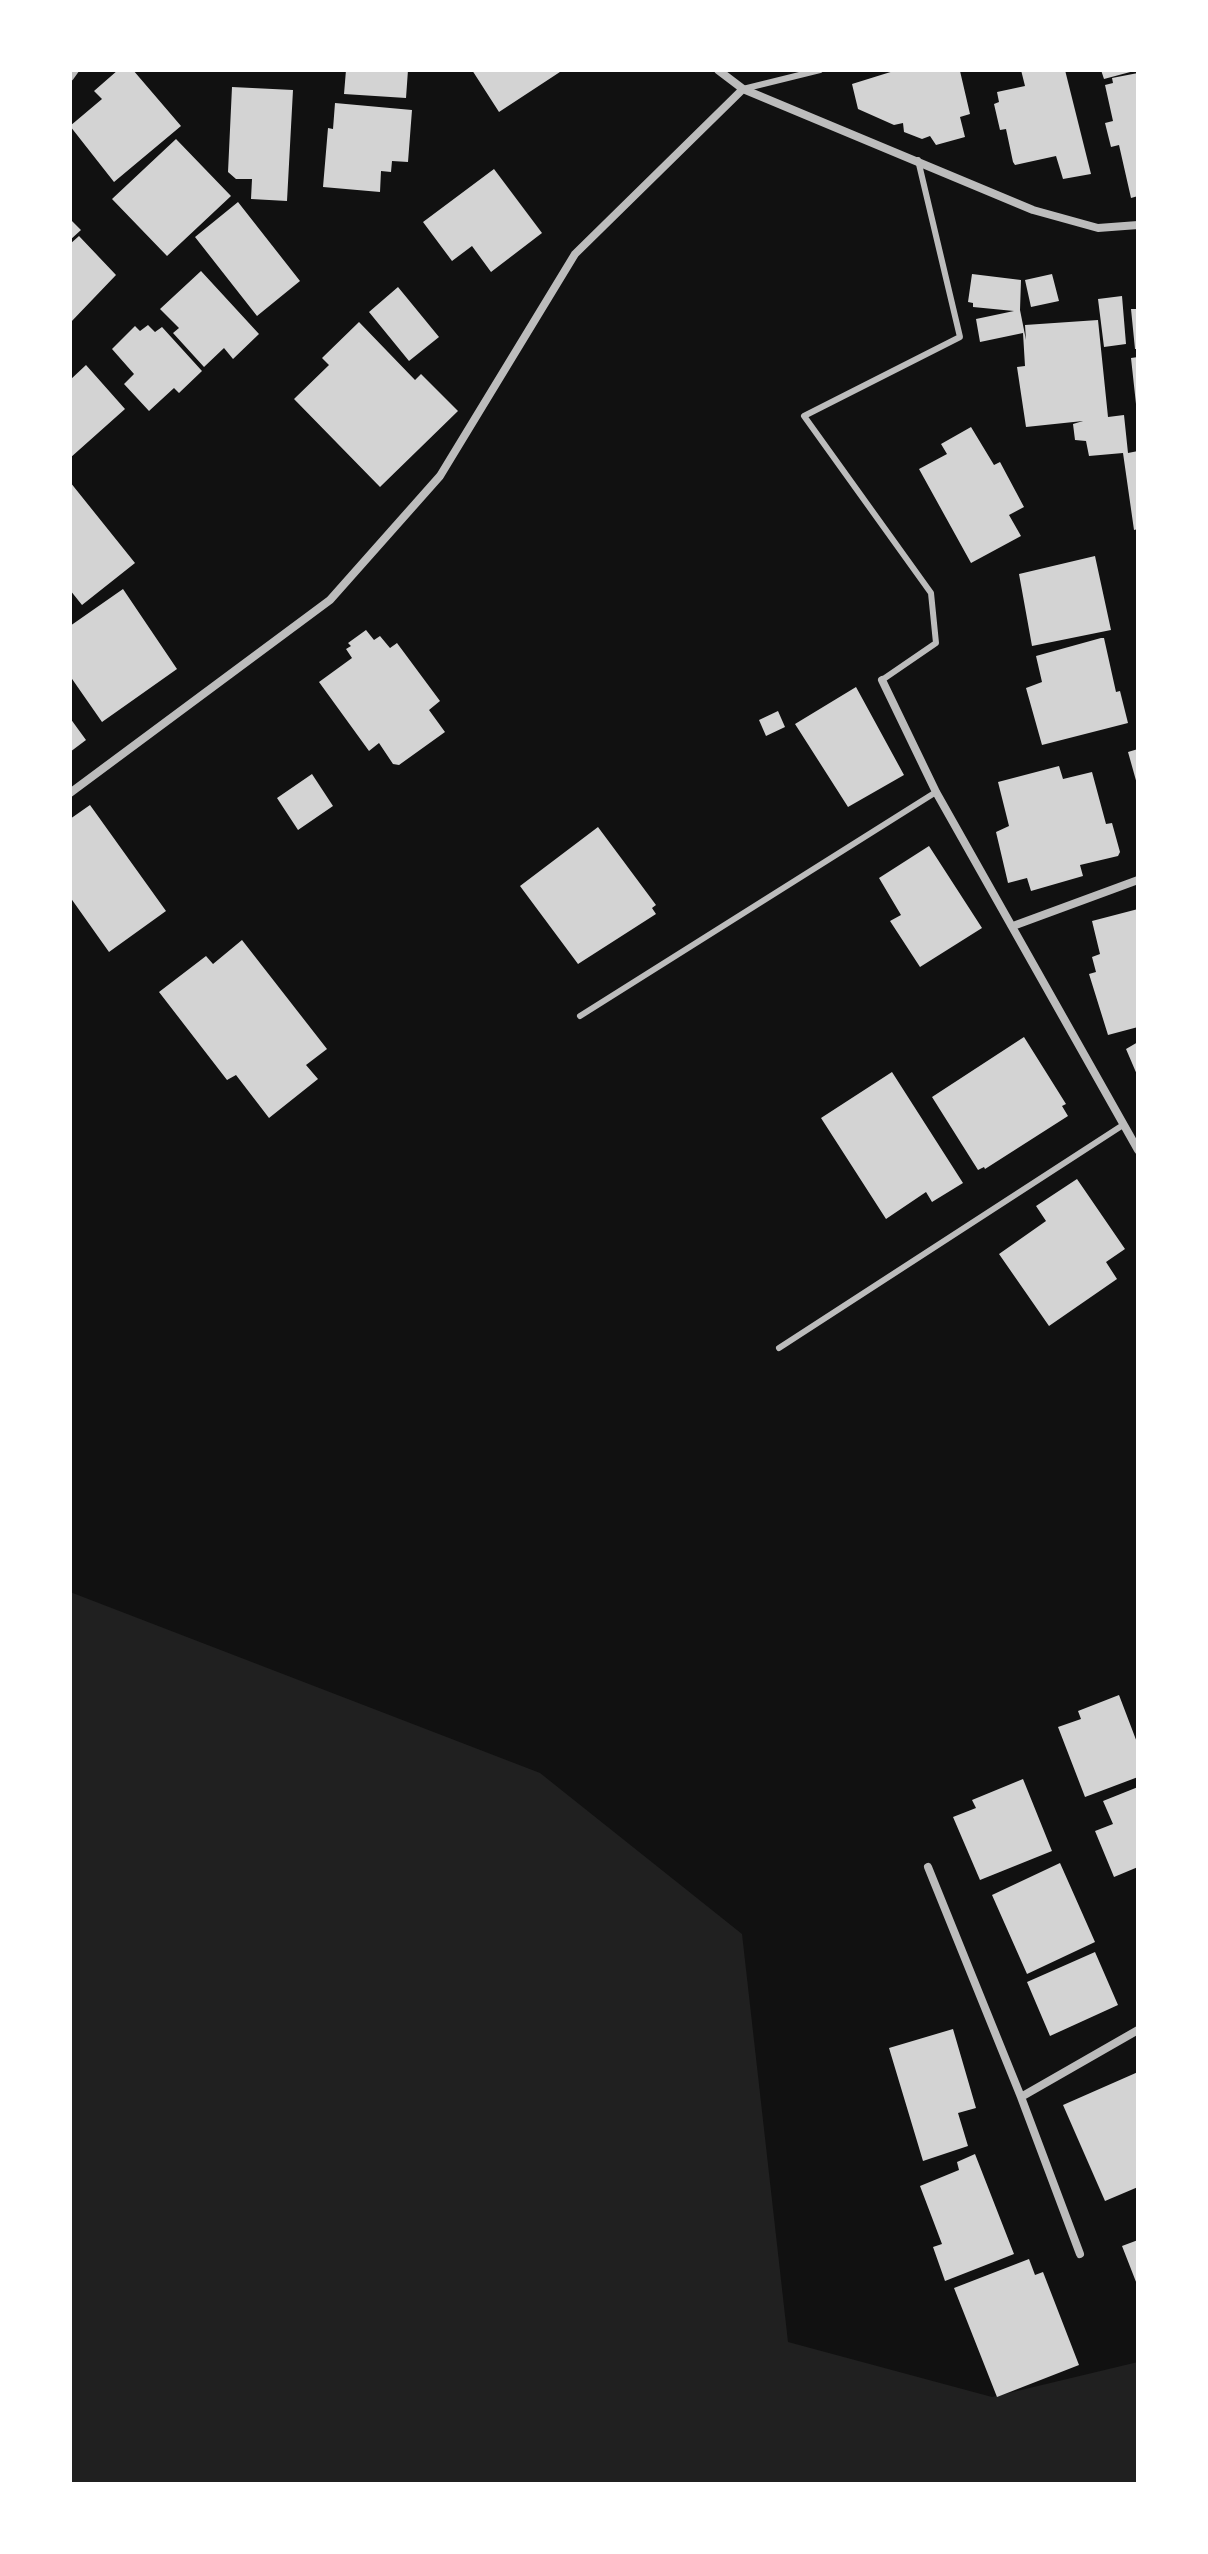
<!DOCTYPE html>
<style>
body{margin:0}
#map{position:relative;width:1208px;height:2554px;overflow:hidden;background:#111;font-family:"IBM Plex Sans",sans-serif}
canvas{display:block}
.frame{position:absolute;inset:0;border:72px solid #fff;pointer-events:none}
</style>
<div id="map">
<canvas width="1208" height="2554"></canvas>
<div class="frame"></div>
</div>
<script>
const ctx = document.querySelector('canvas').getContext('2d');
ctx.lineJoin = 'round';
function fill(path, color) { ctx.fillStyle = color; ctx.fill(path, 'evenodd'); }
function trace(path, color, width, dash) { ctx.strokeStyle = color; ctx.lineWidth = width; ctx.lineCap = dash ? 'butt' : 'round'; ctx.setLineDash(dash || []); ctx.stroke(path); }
const green = new Path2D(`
 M 70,1592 L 540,1773 L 742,1934 L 788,2342 L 992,2397 L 1138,2362 L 1138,2484 L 70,2484 Z`);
const building = new Path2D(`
 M 118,70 L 133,70 L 181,126 L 114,182 L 70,126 L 102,99 L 94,91 Z
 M 346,70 L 408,70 L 406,98 L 344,94 Z
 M 472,70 L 563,70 L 499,112 Z
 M 897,70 L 960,71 L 970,114 L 960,117 L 965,137 L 936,145 L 930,136 L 922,139 L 904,132 L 903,123 L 894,125 L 858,109 L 852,84 Z
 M 1021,70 L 1065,70 L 1091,174 L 1063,179 L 1056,156 L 1015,165 L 1013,162 L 1006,129 L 1000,130 L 994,104 L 999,102 L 997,92 L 1025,86 Z
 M 1101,70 L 1134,70 L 1134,71 L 1104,79 Z
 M 1138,73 L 1138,196 L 1131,198 L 1119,145 L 1111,147 L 1105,123 L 1113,121 L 1105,85 L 1113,83 L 1112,78 Z
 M 232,87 L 293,90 L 287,201 L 251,199 L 252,179 L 236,179 L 228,172 Z
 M 335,103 L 412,110 L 408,162 L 392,161 L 391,172 L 381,171 L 380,192 L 323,187 L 328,128 L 333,129 Z
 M 176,139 L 231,196 L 167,256 L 112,199 Z
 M 494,169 L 542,233 L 491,272 L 472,246 L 452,261 L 423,222 Z
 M 238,202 L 300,281 L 257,316 L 195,237 Z
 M 70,219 L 81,230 L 70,240 Z
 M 79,236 L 116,275 L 70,323 L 70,244 Z
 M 201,271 L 259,334 L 233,359 L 224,348 L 204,367 L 173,333 L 179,328 L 160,309 Z
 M 972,274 L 1021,280 L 1020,310 L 1026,340 L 1025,325 L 1098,320 L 1108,417 L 1124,415 L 1128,453 L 1138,451 L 1138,529 L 1134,530 L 1123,453 L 1089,456 L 1086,441 L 1075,440 L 1073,424 L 1083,421 L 1026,427 L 1017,367 L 1025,366 L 1023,333 L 980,342 L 976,319 L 1014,311 L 973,307 L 973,303 L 968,302 Z
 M 1052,274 L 1059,301 L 1031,307 L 1025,280 Z
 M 398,287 L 439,337 L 409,361 L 369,312 Z
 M 1122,296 L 1126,344 L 1104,347 L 1098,299 Z
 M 1131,309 L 1138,309 L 1138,349 L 1135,349 Z
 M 359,322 L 415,380 L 421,374 L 458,411 L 380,487 L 294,399 L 329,365 L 322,358 Z
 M 148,325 L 155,332 L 162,327 L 202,371 L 179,393 L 174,388 L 149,411 L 124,384 L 134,374 L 112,349 L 135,326 L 140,331 Z
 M 1138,357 L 1138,404 L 1136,404 L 1131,358 Z
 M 86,365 L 125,409 L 70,458 L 70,380 Z
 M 971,427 L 994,465 L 1000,462 L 1024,507 L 1009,515 L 1021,536 L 971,563 L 919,469 L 947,454 L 941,444 Z
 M 70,482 L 135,563 L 82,605 L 70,590 Z
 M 1095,556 L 1111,630 L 1032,646 L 1019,574 Z
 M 123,589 L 177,669 L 102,722 L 70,676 L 70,626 Z
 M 366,630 L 374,640 L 380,636 L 390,648 L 397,643 L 440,701 L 429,710 L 445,732 L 399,765 L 393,764 L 379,743 L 369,751 L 319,682 L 352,658 L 346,649 L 351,646 L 348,643 Z
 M 1101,638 L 1104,638 L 1116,692 L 1120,691 L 1128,723 L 1042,745 L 1026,688 L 1042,682 L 1036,656 Z
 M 856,687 L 904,775 L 848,807 L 795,724 Z
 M 778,711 L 785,727 L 766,736 L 759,720 Z
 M 70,718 L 86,740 L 70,752 Z
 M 1138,749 L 1138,784 L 1137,784 L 1128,752 Z
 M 1059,766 L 1063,779 L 1092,772 L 1106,824 L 1112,823 L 1120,852 L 1118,856 L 1080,865 L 1083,876 L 1031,891 L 1027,878 L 1008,883 L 996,832 L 1009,826 L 998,782 Z
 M 312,774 L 333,806 L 298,830 L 277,798 Z
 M 90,805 L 166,911 L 109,952 L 70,897 L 70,819 Z
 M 598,827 L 656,905 L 652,908 L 656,914 L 578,964 L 520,886 Z
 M 929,846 L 982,928 L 920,967 L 890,921 L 901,915 L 879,878 Z
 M 1138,909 L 1138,1027 L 1108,1035 L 1089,974 L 1096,972 L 1092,957 L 1100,954 L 1092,921 Z
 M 242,940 L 327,1049 L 306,1065 L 318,1079 L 269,1118 L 236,1075 L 227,1080 L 159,992 L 206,956 L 213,964 Z
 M 1024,1037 L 1066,1104 L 1062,1106 L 1068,1116 L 985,1169 L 984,1167 L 978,1170 L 932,1097 Z
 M 1138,1042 L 1138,1077 L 1126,1049 Z
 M 892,1072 L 963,1183 L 932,1202 L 926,1192 L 886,1219 L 821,1118 Z
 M 1077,1179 L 1125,1249 L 1106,1262 L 1117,1279 L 1049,1326 L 999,1254 L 1046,1221 L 1036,1206 Z
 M 1119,1695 L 1138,1745 L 1138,1777 L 1085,1797 L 1058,1727 L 1081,1719 L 1078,1711 Z
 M 1023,1779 L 1052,1851 L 980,1880 L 953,1817 L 976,1808 L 972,1800 Z
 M 1138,1787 L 1138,1867 L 1114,1877 L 1095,1831 L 1113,1824 L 1103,1801 Z
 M 1060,1863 L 1095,1942 L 1027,1974 L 992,1895 Z
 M 1095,1952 L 1118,2005 L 1050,2036 L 1027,1982 Z
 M 953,2029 L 976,2108 L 958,2113 L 968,2146 L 923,2161 L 889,2048 Z
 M 1138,2072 L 1138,2187 L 1105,2201 L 1063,2105 Z
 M 975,2154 L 1014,2254 L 945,2281 L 933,2247 L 942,2244 L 920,2186 L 959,2170 L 957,2162 Z
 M 1138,2240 L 1138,2287 L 1122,2246 Z
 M 1029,2259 L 1035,2275 L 1043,2272 L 1079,2365 L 997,2397 L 954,2288 Z`);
const service = new Path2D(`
 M 743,89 L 820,70
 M 882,680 L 936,643 L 931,593 L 804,416 L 960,337 L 918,160
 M 580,1016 L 936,792
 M 779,1348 L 1123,1125`);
const minor = new Path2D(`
 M 70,77 L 75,70
 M 743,89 L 1033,210 L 1098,228 L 1138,225
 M 882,680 L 936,792 L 1138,1150
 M 70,793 L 330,600 L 440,476 L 575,254 L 743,89 L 718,70
 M 1013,926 L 1138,880
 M 928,1867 L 1021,2097 L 1080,2254
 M 1021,2097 L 1138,2030`);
fill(green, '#202020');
fill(building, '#d3d3d3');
trace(service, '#bcbcbc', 6);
trace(minor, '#bcbcbc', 8);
</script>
